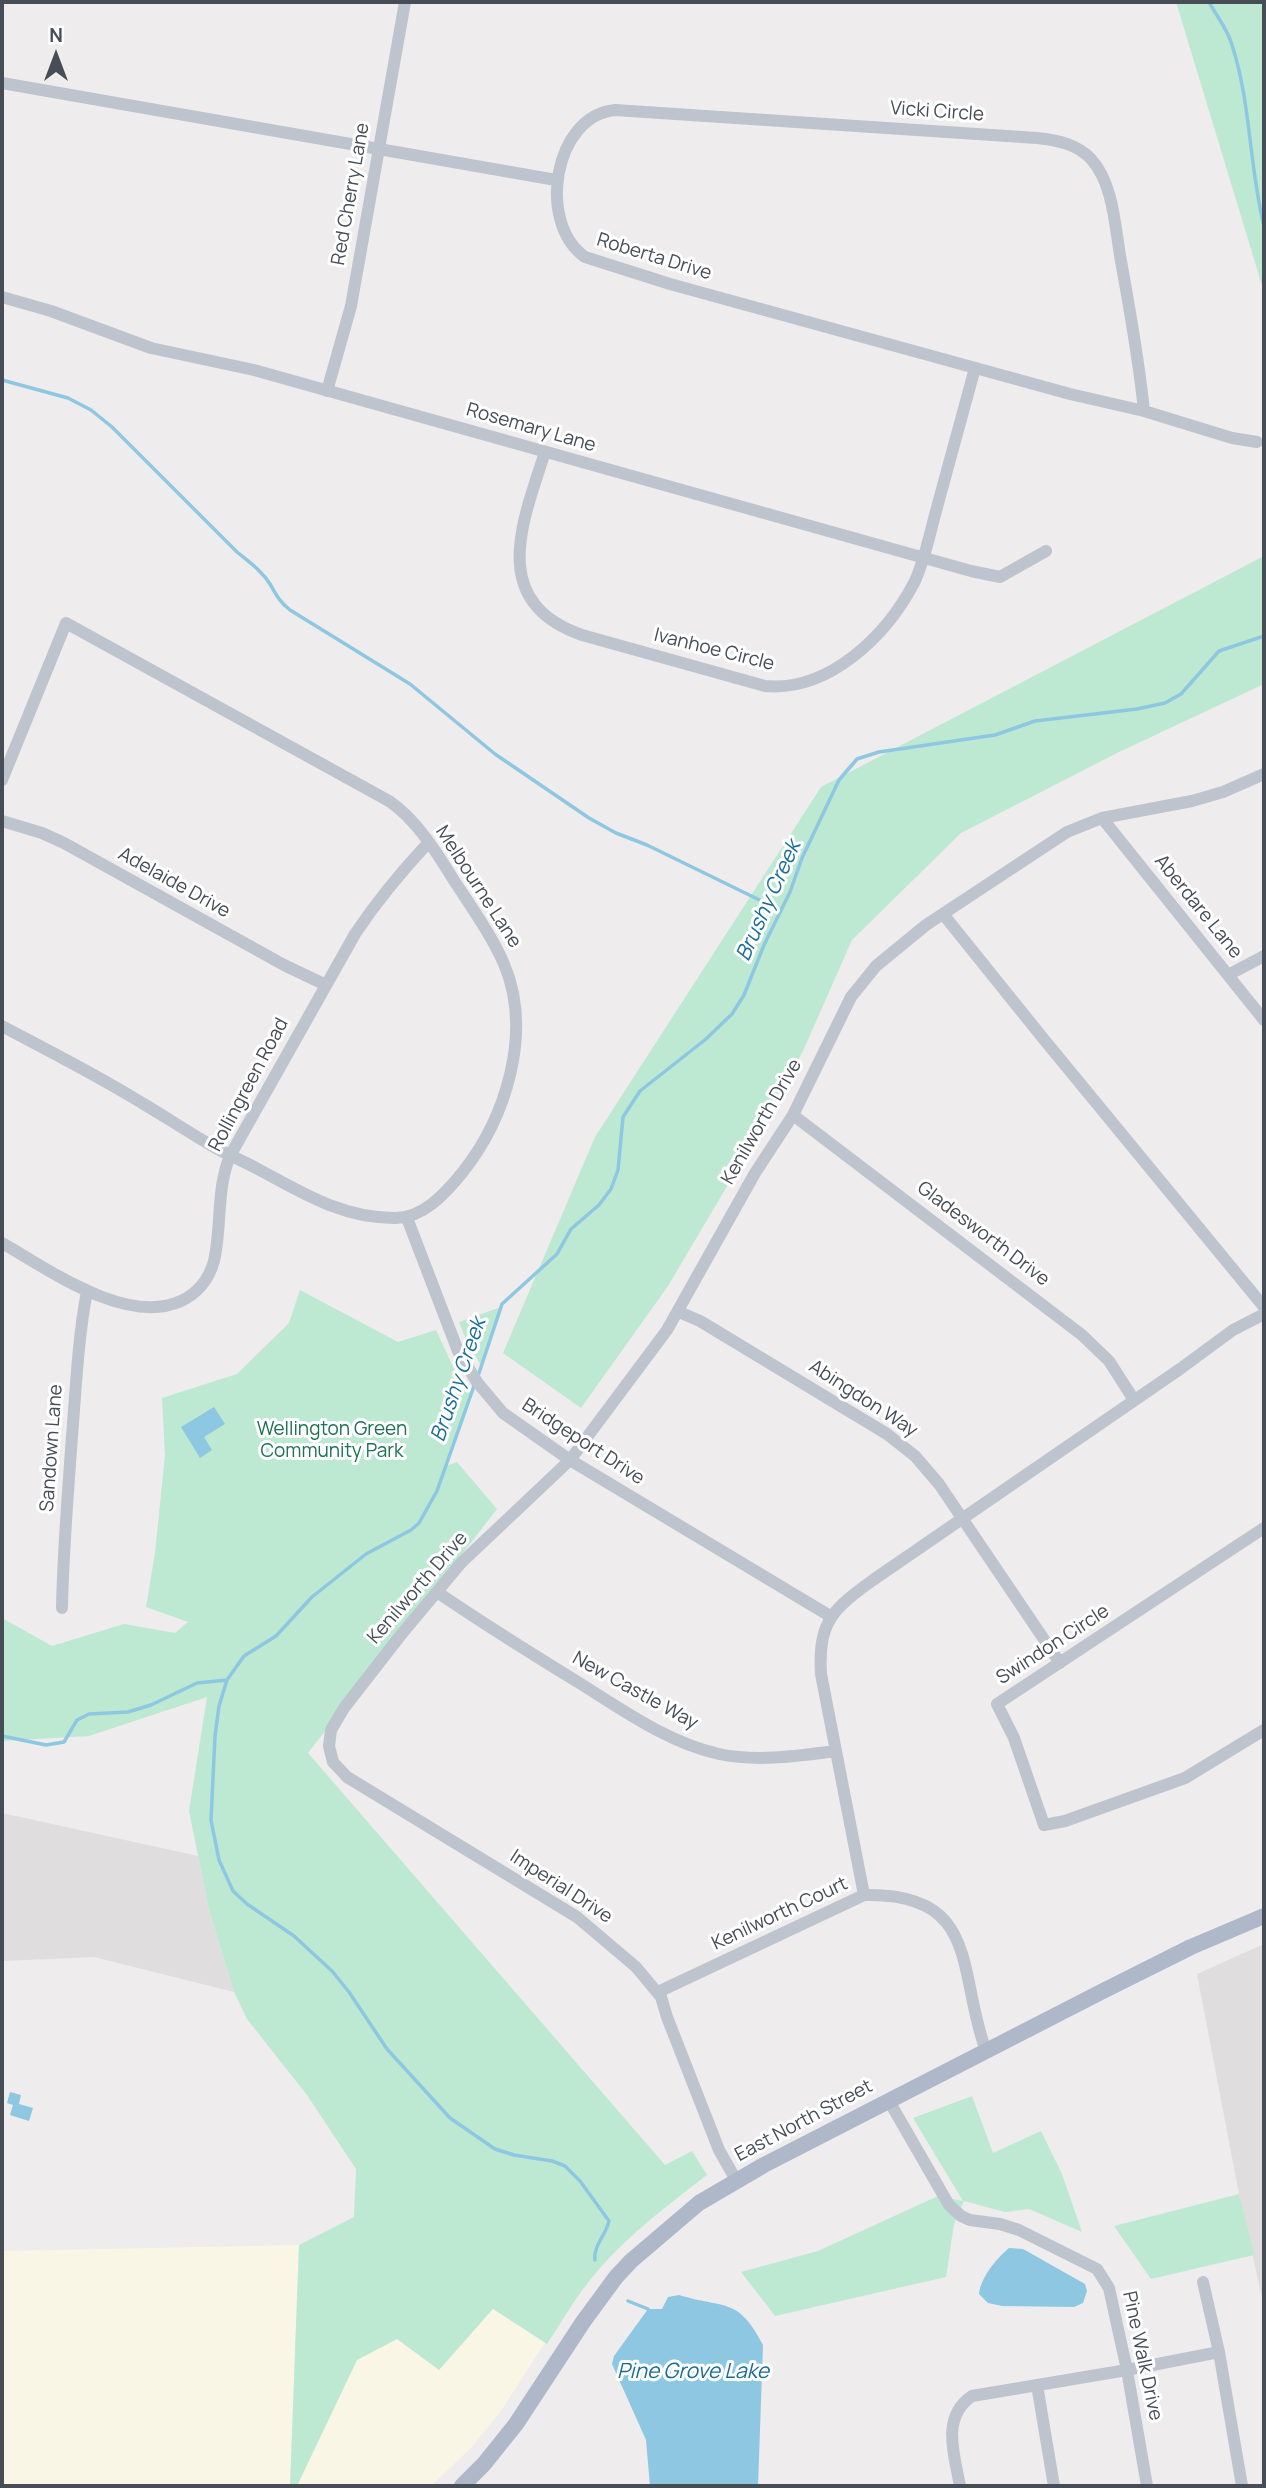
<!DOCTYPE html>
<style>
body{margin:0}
#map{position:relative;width:1266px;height:2488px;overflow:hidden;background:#eeecec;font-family:Manrope,sans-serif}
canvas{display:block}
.frame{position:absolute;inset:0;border:4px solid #464d57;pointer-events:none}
.north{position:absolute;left:21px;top:21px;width:70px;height:70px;-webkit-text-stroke:5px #fff;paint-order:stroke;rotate:0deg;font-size:19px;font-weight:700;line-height:28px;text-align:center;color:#464d57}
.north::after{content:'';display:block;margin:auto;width:24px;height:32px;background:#464d57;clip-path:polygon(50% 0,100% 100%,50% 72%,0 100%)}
</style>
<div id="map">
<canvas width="1266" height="2488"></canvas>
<div class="frame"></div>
<div class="north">N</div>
</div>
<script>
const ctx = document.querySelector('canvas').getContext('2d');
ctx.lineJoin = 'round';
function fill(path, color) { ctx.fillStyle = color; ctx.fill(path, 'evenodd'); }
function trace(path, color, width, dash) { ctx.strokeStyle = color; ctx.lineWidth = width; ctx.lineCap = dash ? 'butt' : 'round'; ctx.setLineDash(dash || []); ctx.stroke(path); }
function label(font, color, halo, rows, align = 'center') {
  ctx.font = font + ' Manrope,sans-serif'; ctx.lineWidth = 6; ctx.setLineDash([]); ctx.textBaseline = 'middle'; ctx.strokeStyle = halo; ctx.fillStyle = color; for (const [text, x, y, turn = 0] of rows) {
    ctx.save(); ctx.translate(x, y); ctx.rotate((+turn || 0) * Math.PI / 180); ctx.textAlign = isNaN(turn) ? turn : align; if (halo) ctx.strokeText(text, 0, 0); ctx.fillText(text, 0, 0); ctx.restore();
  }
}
const commercial = new Path2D(`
 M 299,2245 L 290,2486 L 2,2486 L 2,2251 Z
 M 493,2308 L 546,2341 L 501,2411 L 471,2448 L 431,2486 L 297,2486 L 357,2360 L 397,2339 L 439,2369 Z`);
const education = new Path2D(`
 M 2,1813 L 198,1856 L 209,1910 L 234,1992 L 94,1957 L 2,1961 Z
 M 1264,1944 L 1264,2307 L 1239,2194 L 1197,1974 Z`);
const green = new Path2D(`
 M 1176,2 L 1264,2 L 1264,292 Z
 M 1264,556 L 1264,684 L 1119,752 L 961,833 L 852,940 L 803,1051 L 749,1149 L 668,1286 L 581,1408 L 503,1353 L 595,1137 L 821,787 Z
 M 300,1290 L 398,1342 L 436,1330 L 456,1373 L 471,1394 L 446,1466 L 457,1462 L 497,1509 L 308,1753 L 665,2165 L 692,2151 L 707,2175 C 665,2207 623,2239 590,2280 C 574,2300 561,2323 547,2344 L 493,2309 L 439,2370 L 397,2339 L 357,2360 L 297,2486 L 290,2486 L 299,2245 L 354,2217 L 356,2169 L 307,2095 L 247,2019 L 234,1992 L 209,1910 L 189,1811 L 207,1697 L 89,1736 L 2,1741 L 2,1618 L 52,1646 L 124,1624 L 175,1633 L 188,1622 L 146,1607 L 155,1553 L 165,1455 L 162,1398 L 237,1374 L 289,1323 Z
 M 501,1307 L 482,1367 L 467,1342 L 459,1322 Z
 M 972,2096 L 993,2153 L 1041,2131 L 1062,2174 L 1082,2232 L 1029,2209 L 1005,2212 L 964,2201 L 954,2224 L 946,2277 L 775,2316 L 741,2272 L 818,2251 L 938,2196 L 963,2201 L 913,2118 Z
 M 1239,2194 L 1254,2255 L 1151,2279 L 1114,2226 Z`);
const water = new Path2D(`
 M 214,1407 L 225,1424 L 204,1437 L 212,1450 L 200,1458 L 181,1427 Z
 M 10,2092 L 21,2095 L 19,2104 L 33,2108 L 29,2121 L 10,2115 L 13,2105 L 7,2103 Z
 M 1009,2248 L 1023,2249 L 1085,2284 L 1087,2291 L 1083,2303 L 1074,2307 L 1002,2306 L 988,2303 L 979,2294 C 981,2277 996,2259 1009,2248 Z
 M 679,2295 C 724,2309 738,2296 763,2345 L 758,2486 L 650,2486 L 646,2440 L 612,2364 L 614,2356 L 648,2309 L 662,2309 L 668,2297 Z`);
const stream = new Path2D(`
 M 1209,2 C 1217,17 1227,28 1232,45 C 1251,103 1249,166 1264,226
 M 2,380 L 68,398 L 91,410 L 112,427 L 237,552 C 249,562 262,571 270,584 C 277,596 279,601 290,610 L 410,684 L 495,754 L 589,818 L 616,833 L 647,845 L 780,910
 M 478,1376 L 502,1304 L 557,1254 L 571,1229 L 599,1205 L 611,1189 L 618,1170 L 623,1117 L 640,1091 L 706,1039 L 732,1014 L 744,995 L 764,945 L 790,892 L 802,858 L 839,780 L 857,759 L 879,752 L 995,735 L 1035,721 L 1137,709 L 1165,703 L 1181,694 L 1219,651 L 1264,636
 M 475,1383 L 437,1491 L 419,1523 L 411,1530 L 366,1554 L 312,1597 L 276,1636 L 244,1656 L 227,1680 L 219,1706 L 215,1736 L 211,1820 L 219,1860 L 233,1891 L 247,1904 L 294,1936 L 332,1971 L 349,1992 L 387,2049 L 450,2118 L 495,2149 L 514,2155 L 552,2161 L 565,2166 L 580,2181 L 609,2221 C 606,2235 593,2246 595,2260
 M 2,1736 L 46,1745 L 64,1742 L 77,1720 L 89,1714 L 128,1712 L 151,1705 L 197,1683 L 227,1680
 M 628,2301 L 648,2309`);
const minor = new Path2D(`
 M 2,83 L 556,180
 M 2,297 L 51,311 L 151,348 L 254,370 L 971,571 L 1000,577 L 1046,551
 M 327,391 L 351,306 L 405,2
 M 1144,411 C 1139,360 1130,311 1121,261 C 1115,229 1114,184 1091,159 C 1077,144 1057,140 1037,138 L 615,110 C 553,116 537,224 585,257 L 670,284 L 1070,394 L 1144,411 L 1232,438 L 1257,442
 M 545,452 C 523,521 487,602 582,635 L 765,686 C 829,692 886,636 914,583 C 924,563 930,533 936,511 C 949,464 962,416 975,368
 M 2,780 L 66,623 L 389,801 C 417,820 437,853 455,882 C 472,908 492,936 504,964 C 533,1032 506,1118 462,1173 C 445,1194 422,1219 394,1218 C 341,1218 301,1192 256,1168 C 241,1160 224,1153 209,1144 C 185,1130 161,1114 137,1100 C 93,1073 47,1050 2,1026
 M 1102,818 L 1264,1020
 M 2,821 L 42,833 L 64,843 L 284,965 L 326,985
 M 943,914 L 1042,1037 L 1264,1307
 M 1228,975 L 1264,956
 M 793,1115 L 1082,1335 L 1109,1361 L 1134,1400
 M 407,1218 L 458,1351 L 477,1382 L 503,1413 L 570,1460 L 830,1616
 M 2,1243 C 48,1269 126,1326 181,1301 C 198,1293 209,1279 214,1261 C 222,1227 216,1186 231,1154 L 355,934 C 377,901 401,872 428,843
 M 679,1312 L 700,1321 L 887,1434 L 915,1456 L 939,1484 L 1060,1663
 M 1264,1528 L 997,1704 L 1014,1738 L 1044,1825 L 1065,1821 L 1185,1778 L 1264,1730
 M 437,1592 C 484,1624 532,1654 581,1684 C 624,1711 669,1743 719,1754 C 758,1762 797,1756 836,1751
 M 62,1608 C 63,1551 68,1493 72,1436 C 76,1387 78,1339 87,1291
 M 864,1895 L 821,1674 C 818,1621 833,1609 873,1580 L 1180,1369 L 1233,1330 L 1264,1314
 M 658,1992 L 864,1895 C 981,1892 957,1973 986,2051
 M 889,2101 L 949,2205 L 961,2216 L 970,2220 L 1000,2224 L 1019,2230 L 1097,2269 L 1109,2288 L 1127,2370 L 1147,2486
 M 736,2180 L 719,2150 L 667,2017 L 661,1997 L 636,1967 L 577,1917 L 347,1777 L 333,1762 L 329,1746 L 331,1730 L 344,1708 L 400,1636 L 461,1563 L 570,1460 L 667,1330 L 755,1173 L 793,1115 L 851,997 L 876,966 L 926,925 L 1067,832 L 1102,818 L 1192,801 L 1223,792 L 1264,774
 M 1203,2282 L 1219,2352 L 1242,2486
 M 1037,2385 L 1054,2486
 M 960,2486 C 954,2454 941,2417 972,2396 L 1127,2370 L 1219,2352`);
const major = new Path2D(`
 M 462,2486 L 484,2464 L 516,2424 L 583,2322 L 616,2277 L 631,2261 L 699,2203 L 764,2165 L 1103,1991 L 1191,1947 L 1264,1916`);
const streetNames = [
 ["Vicki Circle",937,112,4],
 ["Red Cherry Lane",351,194,-80],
 ["Roberta Drive",654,257,17],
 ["Rosemary Lane",531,428,16],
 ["Ivanhoe Circle",714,650,14],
 ["Adelaide Drive",174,883,29],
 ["Melbourne Lane",478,887,57],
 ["Aberdare Lane",1198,907,51],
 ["Rollingreen Road",249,1085,-62],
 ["Kenilworth Drive",762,1122,-60],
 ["Gladesworth Drive",983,1234,37],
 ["Abingdon Way",863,1399,33],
 ["Bridgeport Drive",583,1442,33],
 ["Sandown Lane",52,1448,-86],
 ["Kenilworth Drive",418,1588,-49],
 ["Swindon Circle",1053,1645,-33],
 ["New Castle Way",635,1691,29],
 ["Imperial Drive",561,1887,33],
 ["Kenilworth Court",780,1914,-25],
 ["East North Street",804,2121,-28],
 ["Pine Walk Drive",1142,2356,78]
];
const parkNames = [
 ["Wellington Green",332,1430],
 ["Community Park",332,1452]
];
const waterNames = [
 ["Brushy Creek",769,901,-66],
 ["Brushy Creek",459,1380,-71],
 ["Pine Grove Lake",693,2372]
];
fill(commercial, '#f9f6e5');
fill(education, '#dfdddd');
fill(green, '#bde9d3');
fill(water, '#8ec7e2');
trace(stream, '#8ec7e2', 3.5);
trace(minor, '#bec4cd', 12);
trace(major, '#aeb8c9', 16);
label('19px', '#464d57', '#fff', streetNames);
label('19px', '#1e7152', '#fff', parkNames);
label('italic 21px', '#196e97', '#fff', waterNames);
</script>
